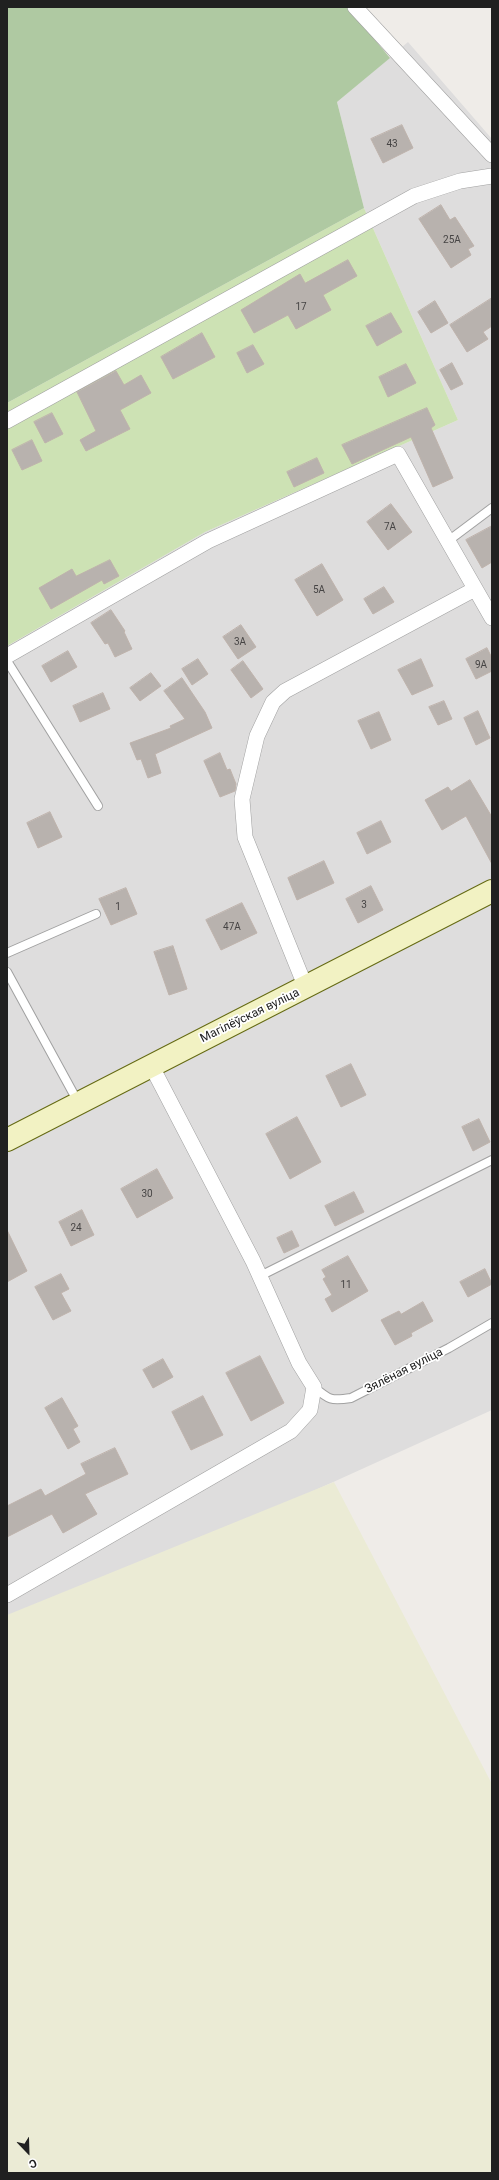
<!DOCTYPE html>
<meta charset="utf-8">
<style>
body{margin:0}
#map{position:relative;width:499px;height:2180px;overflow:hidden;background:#efece8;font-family:Roboto,sans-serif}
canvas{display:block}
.frame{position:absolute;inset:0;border:8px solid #202020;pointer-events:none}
.north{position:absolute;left:8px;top:2132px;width:40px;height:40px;-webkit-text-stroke:3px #fff;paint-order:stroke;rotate:157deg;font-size:11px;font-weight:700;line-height:16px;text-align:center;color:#202020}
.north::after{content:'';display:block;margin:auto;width:14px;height:18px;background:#202020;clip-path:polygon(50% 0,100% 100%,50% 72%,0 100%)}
</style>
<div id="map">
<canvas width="499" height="2180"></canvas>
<div class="frame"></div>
<div class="north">С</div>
</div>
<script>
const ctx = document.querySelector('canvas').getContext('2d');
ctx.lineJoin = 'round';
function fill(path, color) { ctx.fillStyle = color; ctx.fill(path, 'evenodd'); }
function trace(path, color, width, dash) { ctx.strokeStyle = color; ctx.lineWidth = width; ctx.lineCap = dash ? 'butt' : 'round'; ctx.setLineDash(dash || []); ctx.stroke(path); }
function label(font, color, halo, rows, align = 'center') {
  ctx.font = font + ' Roboto,sans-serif'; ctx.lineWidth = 3.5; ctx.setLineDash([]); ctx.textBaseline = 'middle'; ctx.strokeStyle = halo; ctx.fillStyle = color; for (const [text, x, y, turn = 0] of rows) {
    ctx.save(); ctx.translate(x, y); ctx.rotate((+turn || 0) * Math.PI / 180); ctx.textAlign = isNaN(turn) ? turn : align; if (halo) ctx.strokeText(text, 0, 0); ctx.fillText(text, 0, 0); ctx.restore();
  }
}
const residential = new Path2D(`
 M 408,42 L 492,139 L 492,1410 L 7,1630 L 7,646 L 205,532 L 458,420 L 364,208 L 337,102 Z`);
const farmland = new Path2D(`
 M 334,1482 L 492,1784 L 492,2173 L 7,2173 L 7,1615 Z`);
const grass = new Path2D(`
 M 364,208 L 458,420 L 205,532 L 7,646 L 7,403 Z`);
const forest = new Path2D(`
 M 7,7 L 348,7 L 390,58 L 337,102 L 364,208 L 7,403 Z`);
const building = new Path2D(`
 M 402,125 L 413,148 L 383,163 L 371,139 Z
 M 441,205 L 450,220 L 455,217 L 474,246 L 468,249 L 471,255 L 451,268 L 419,219 Z
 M 348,260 L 357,276 L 323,295 L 331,310 L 296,329 L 288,315 L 254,333 L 241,310 L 300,274 L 305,283 Z
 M 492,298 L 492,326 L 483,332 L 488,339 L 467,352 L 450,325 Z
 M 435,301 L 448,323 L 431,333 L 418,312 Z
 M 391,313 L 402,332 L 377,346 L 366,326 Z
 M 202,333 L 215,357 L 173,379 L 161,357 Z
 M 253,345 L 264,364 L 247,373 L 237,353 Z
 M 452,363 L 463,384 L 451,390 L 440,370 Z
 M 406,364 L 416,383 L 388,397 L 379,377 Z
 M 116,371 L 124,385 L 141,375 L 151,393 L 120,410 L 130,429 L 86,451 L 80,440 L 96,431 L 77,392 Z
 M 427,408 L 435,425 L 431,428 L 453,478 L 433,487 L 411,437 L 352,464 L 342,445 Z
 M 52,413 L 63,434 L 45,443 L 34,422 Z
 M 32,440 L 42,461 L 22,470 L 12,450 Z
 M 317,458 L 324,473 L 294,487 L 287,472 Z
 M 391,504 L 412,532 L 388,550 L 367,522 Z
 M 492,526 L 492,562 L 482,568 L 466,540 Z
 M 110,560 L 119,576 L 104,584 L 102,580 L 51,609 L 39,588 L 72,569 L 76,576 Z
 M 322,564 L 343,600 L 317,616 L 295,580 Z
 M 384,587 L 394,602 L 373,614 L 364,599 Z
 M 111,610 L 125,631 L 124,632 L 132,649 L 115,657 L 108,643 L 105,644 L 91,623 Z
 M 241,625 L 256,647 L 238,659 L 223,637 Z
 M 487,648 L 492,658 L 492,671 L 476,679 L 466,659 Z
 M 68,651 L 77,667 L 51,682 L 42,666 Z
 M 198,659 L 208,674 L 192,685 L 182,669 Z
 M 421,659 L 433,686 L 412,695 L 398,670 Z
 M 243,661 L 263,689 L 251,698 L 231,670 Z
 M 151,673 L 161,686 L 140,701 L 130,688 Z
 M 182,678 L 205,712 L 212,728 L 155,754 L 161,773 L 148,778 L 141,759 L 137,760 L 130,743 L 171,728 L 170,726 L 185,719 L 164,691 Z
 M 103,693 L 110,709 L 80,722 L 73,706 Z
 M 444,701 L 452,719 L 438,725 L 429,707 Z
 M 478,711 L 490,738 L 476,745 L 464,718 Z
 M 379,712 L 391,740 L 371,749 L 358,721 Z
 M 220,753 L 227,770 L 230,769 L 236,784 L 235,791 L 220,797 L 204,761 Z
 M 470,780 L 492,817 L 492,864 L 466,816 L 442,830 L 425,800 L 448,787 L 451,791 Z
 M 50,812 L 62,837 L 38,848 L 27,823 Z
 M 381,821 L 391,842 L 367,854 L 357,833 Z
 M 324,861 L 334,883 L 297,900 L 288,878 Z
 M 371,886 L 383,910 L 358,923 L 346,899 Z
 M 126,888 L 137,914 L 111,925 L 99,899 Z
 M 242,903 L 257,933 L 221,950 L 206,920 Z
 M 173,946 L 187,989 L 169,995 L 154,952 Z
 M 351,1064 L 366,1095 L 341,1107 L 326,1076 Z
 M 297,1117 L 321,1162 L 290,1179 L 266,1134 Z
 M 479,1119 L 490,1142 L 473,1151 L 462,1127 Z
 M 157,1169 L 173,1198 L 137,1218 L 121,1189 Z
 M 354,1192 L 364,1212 L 335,1226 L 325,1206 Z
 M 82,1210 L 94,1235 L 71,1246 L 59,1222 Z
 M 7,1230 L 27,1271 L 7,1282 Z
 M 292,1231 L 299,1246 L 284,1253 L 277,1238 Z
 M 348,1256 L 368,1291 L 332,1312 L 325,1299 L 332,1295 L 323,1279 L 326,1277 L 322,1270 Z
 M 485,1269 L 492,1284 L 468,1297 L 460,1282 Z
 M 61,1274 L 69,1289 L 61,1293 L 71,1311 L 53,1320 L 35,1287 Z
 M 423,1302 L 433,1321 L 411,1333 L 412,1336 L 395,1345 L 381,1320 L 399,1311 L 401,1314 Z
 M 260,1356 L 284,1403 L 251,1421 L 226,1373 Z
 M 163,1359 L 173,1377 L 153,1388 L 143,1370 Z
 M 203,1396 L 223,1435 L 191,1450 L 172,1412 Z
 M 62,1398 L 78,1426 L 73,1429 L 80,1442 L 68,1449 L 45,1408 Z
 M 115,1448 L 128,1474 L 85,1494 L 97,1514 L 63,1533 L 52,1514 L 7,1537 L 7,1506 L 41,1489 L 45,1496 L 86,1474 L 81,1464 Z`);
const service = new Path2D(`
 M 448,541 L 492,508
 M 7,661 L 98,806
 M 7,953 L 96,914
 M 7,972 L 78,1102
 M 260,1276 L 492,1160
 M 314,1387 C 329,1400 331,1401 351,1398 L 449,1348 L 492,1323`);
const minor = new Path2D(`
 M 355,7 L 492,155
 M 7,421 L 414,196 L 460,181 L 492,176
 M 7,656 L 208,541 L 398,454 L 492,618
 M 306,988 L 245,837 L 242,799 L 257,736 L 273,702 L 285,691 L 475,589
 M 7,1595 L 291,1431 L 310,1410 L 314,1387 L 299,1363 L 253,1261 L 151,1065`);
const secondary = new Path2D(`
 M 7,1140 L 492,891`);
const numberNames = [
 ["43",392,144],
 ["25А",452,240],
 ["17",301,307],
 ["7А",390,527],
 ["5А",319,590],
 ["3А",240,642],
 ["9А",481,665],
 ["3",364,905],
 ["1",118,907],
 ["47А",232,927],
 ["30",147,1194],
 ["24",76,1228],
 ["11",346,1285]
];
const streetNames = [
 ["Магілёўская вуліца",250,1016,-26],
 ["Зялёная вуліца",404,1371,-27]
];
fill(residential, '#dedddd');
fill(farmland, '#ebebd5');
fill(grass, '#cde2b4');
fill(forest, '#afc9a2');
fill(building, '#b8b2ae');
trace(building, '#bfb3ac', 1);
trace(service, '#a1a1a1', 10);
trace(minor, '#a1a1a1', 16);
trace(secondary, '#656a13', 24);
trace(service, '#fff', 8);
trace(minor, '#fff', 15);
trace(secondary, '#f2f2c3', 22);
label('10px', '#464444', null, numberNames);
label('12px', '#202020', '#fff', streetNames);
</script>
